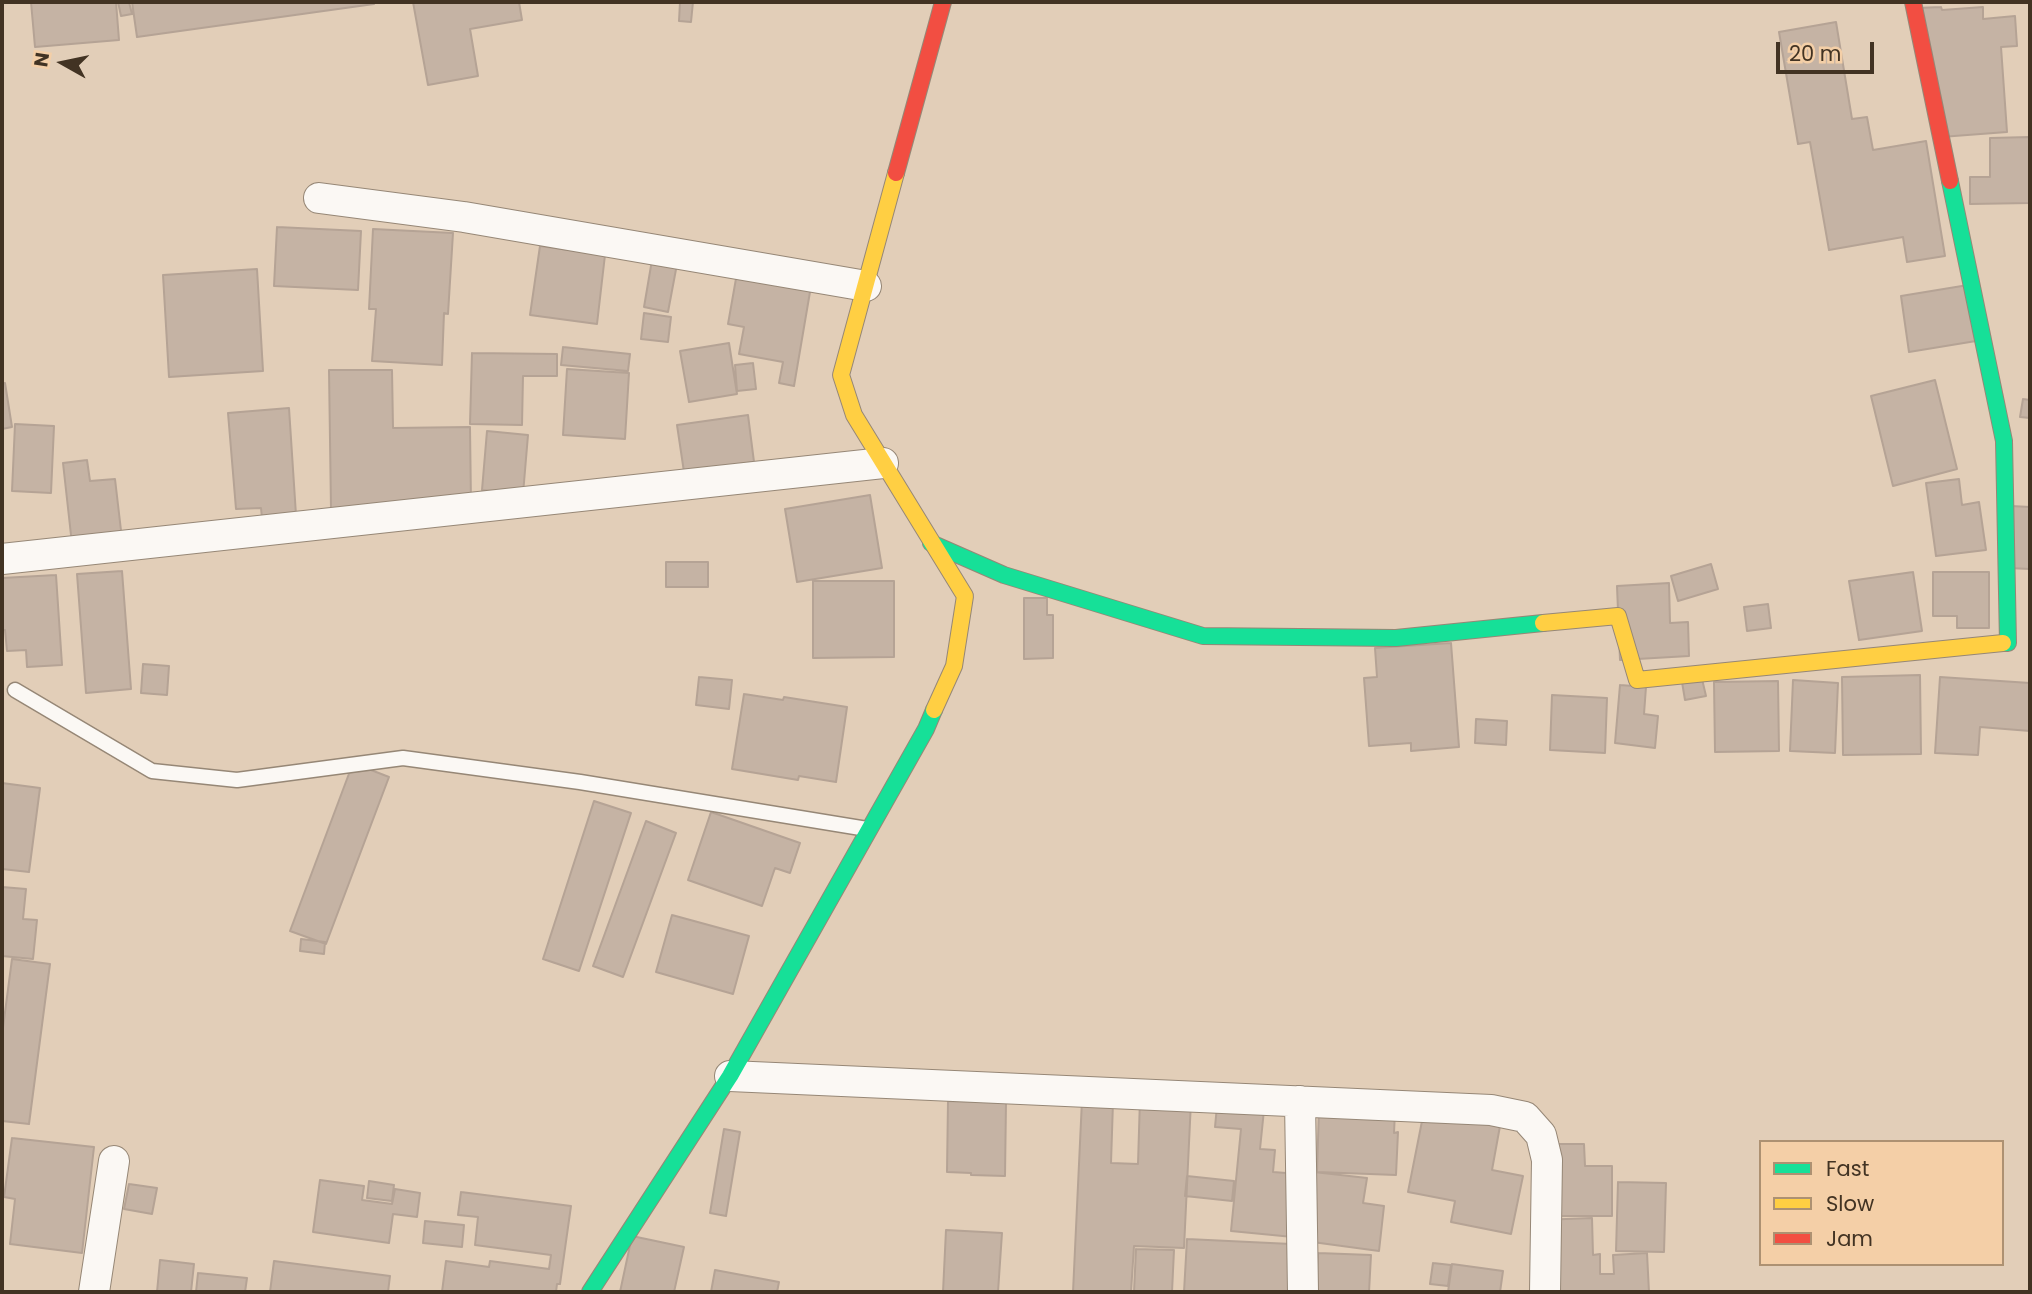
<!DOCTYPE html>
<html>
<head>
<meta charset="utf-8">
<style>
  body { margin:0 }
  #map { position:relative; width:2032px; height:1294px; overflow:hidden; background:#e2ceb8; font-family:Poppins,sans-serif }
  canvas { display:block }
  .frame { position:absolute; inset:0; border:4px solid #423323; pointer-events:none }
  .legend { position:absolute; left:1759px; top:1140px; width:245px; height:126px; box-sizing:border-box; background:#f4cfa7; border:2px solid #ad9172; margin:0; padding:9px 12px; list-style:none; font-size:21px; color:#423323 }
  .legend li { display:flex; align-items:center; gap:14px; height:35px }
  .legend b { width:35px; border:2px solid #ad9172 }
  .north { position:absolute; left:28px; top:28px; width:70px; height:70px; -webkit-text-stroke:5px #f4cfa7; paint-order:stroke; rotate:279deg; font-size:19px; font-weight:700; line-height:28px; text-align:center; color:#423323 }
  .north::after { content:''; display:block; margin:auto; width:24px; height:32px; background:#423323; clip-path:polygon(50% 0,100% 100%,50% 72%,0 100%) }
  .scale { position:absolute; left:1776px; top:42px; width:98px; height:32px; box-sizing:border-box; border:4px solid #423323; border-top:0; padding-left:9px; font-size:21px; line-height:24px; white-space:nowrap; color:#423323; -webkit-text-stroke:5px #f4cfa7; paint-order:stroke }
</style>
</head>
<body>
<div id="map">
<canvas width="2032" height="1294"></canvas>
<div class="frame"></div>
<ul class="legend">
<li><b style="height:9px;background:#16e098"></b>Fast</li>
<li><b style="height:9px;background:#ffcf43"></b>Slow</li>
<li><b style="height:9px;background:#f24e42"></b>Jam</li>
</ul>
<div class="north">N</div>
<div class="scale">20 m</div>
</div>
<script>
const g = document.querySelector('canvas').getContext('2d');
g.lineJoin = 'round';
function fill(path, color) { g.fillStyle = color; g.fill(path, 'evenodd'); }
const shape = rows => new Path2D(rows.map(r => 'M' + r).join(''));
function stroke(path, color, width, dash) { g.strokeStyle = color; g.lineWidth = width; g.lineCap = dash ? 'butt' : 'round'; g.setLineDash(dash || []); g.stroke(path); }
const building = shape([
  [31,2,116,2,119,40,35,47,31,2],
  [118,2,129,2,132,14,121,16,118,2],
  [132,2,374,2,374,4,137,37,132,2],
  [413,2,519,2,522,20,470,29,478,76,428,85,413,2],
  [680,2,693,2,691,22,679,21,680,2],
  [1941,7,1942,10,1983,7,1983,19,2015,16,2017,46,2001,47,2007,132,1941,137,1917,8,1941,7],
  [1836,22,1852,119,1867,117,1873,150,1926,141,1945,256,1907,262,1903,237,1829,250,1810,142,1798,144,1779,32,1836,22],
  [2030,137,2030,203,1970,204,1970,177,1990,177,1990,138,2030,137],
  [277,227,361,231,358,290,274,286,277,227],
  [373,229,453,233,448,314,444,313,442,365,372,361,376,309,369,309,373,229],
  [540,246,605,255,597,324,530,315,540,246],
  [652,260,677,264,668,312,644,307,652,260],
  [257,269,263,371,169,377,163,275,257,269],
  [737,273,811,286,794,386,779,383,783,362,739,354,744,327,728,324,737,273],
  [1968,285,1976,341,1909,352,1901,296,1968,285],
  [644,313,671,317,668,342,641,339,644,313],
  [729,343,737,394,689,402,680,351,729,343],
  [563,347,630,354,628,371,561,365,563,347],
  [472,353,557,354,557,376,523,376,522,425,470,424,472,353],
  [753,363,756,389,737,391,735,365,753,363],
  [567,369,629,373,625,439,563,435,567,369],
  [329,370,392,370,393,428,470,427,471,504,331,509,329,370],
  [1935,380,1957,469,1893,486,1871,396,1935,380],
  [5,383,12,427,2,429,2,384,5,383],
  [2023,399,2030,400,2030,418,2020,417,2023,399],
  [289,408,296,515,262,518,261,508,236,509,228,413,289,408],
  [748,415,754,462,684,472,677,425,748,415],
  [15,424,54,426,51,493,12,491,15,424],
  [487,431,528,435,523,494,482,490,487,431],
  [87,460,90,481,115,479,122,539,72,544,63,463,87,460],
  [1959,479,1962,505,1979,502,1986,550,1936,556,1926,483,1959,479],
  [870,495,882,568,797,582,785,509,870,495],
  [2011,506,2030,507,2030,569,2008,568,2011,506],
  [666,562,708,562,708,587,666,587,666,562],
  [1711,564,1718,589,1678,601,1671,576,1711,564],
  [122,571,131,689,86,693,77,574,122,571],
  [1913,572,1922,631,1859,640,1849,581,1913,572],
  [1933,572,1989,572,1989,628,1957,628,1957,616,1933,616,1933,572],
  [56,575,62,665,27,667,26,650,7,651,5,630,2,630,2,578,56,575],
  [813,581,894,581,894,657,813,658,813,581],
  [1669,583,1670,623,1688,622,1689,656,1620,660,1617,586,1669,583],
  [1024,598,1047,598,1047,615,1053,615,1053,658,1024,659,1024,598],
  [1768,604,1771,628,1747,631,1744,607,1768,604],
  [1451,643,1459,747,1411,751,1411,743,1369,746,1364,678,1377,677,1375,648,1451,643],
  [143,664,169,666,167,695,141,693,143,664],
  [1920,675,1921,754,1843,755,1842,677,1920,675],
  [699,677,732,680,729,709,696,705,699,677],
  [1940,677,2030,683,2030,745,2030,731,1980,727,1978,755,1935,753,1940,677],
  [1702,679,1706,696,1685,700,1682,682,1702,679],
  [1793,680,1838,683,1835,753,1790,751,1793,680],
  [1778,681,1779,751,1715,752,1714,682,1778,681],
  [1620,685,1646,687,1644,714,1658,716,1655,748,1615,743,1620,685],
  [744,694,783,700,784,697,847,707,836,782,799,776,798,780,732,769,744,694],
  [1552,695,1607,698,1605,753,1550,750,1552,695],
  [1476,719,1507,721,1506,745,1475,743,1476,719],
  [353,763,389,777,326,944,290,931,353,763],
  [2,783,40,788,29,872,2,869,2,783],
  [594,801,631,813,579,971,543,959,594,801],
  [711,812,800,843,790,873,775,868,762,906,688,880,711,812],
  [646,821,676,833,623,977,593,966,646,821],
  [2,887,26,889,23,919,37,920,33,959,2,956,2,887],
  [672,915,749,936,733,994,656,972,672,915],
  [301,939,325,942,324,954,300,951,301,939],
  [12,959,50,964,29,1124,2,1121,2,1035,12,959],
  [1140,1098,1191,1101,1184,1248,1134,1246,1131,1292,1073,1292,1082,1100,1113,1102,1111,1163,1138,1164,1140,1098],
  [948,1101,1006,1102,1005,1176,971,1175,971,1173,947,1172,948,1101],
  [1217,1106,1264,1110,1260,1149,1275,1150,1273,1172,1299,1174,1293,1237,1231,1231,1241,1129,1215,1127,1217,1106],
  [1319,1108,1395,1111,1394,1133,1398,1132,1396,1175,1317,1172,1319,1108],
  [1424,1111,1500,1126,1492,1170,1523,1176,1511,1234,1451,1222,1455,1201,1408,1192,1424,1111],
  [724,1129,740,1132,726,1216,710,1213,724,1129],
  [12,1138,94,1147,82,1253,10,1244,15,1199,4,1197,12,1138],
  [1547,1144,1584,1144,1585,1166,1612,1166,1612,1216,1548,1216,1547,1144],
  [1314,1172,1367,1178,1363,1203,1384,1206,1379,1251,1305,1241,1314,1172],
  [1187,1176,1234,1181,1232,1201,1185,1196,1187,1176],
  [320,1180,364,1186,362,1200,392,1204,395,1189,420,1193,417,1217,393,1214,389,1243,313,1232,320,1180],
  [369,1181,394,1185,392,1201,367,1198,369,1181],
  [1618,1182,1666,1183,1664,1252,1616,1251,1618,1182],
  [129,1184,157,1188,152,1214,124,1209,129,1184],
  [461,1192,571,1206,560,1284,557,1284,556,1292,442,1292,446,1261,489,1267,490,1261,549,1269,551,1255,475,1245,478,1217,458,1215,461,1192],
  [1592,1218,1593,1255,1600,1254,1600,1274,1614,1274,1613,1255,1647,1253,1649,1292,1543,1292,1540,1220,1592,1218],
  [425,1221,464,1225,462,1247,423,1243,425,1221],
  [946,1230,1002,1233,998,1292,943,1292,946,1230],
  [632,1236,684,1247,674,1292,620,1292,632,1236],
  [1187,1239,1291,1244,1289,1292,1184,1292,1187,1239],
  [1136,1249,1174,1250,1172,1292,1134,1292,1136,1249],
  [1318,1253,1371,1255,1369,1292,1316,1292,1318,1253],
  [160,1260,194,1264,191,1292,157,1292,160,1260],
  [274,1261,390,1276,388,1292,270,1292,274,1261],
  [1433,1263,1451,1265,1448,1286,1430,1284,1433,1263],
  [1452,1264,1503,1271,1500,1292,1448,1292,1452,1264],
  [715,1270,779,1282,777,1292,711,1292,715,1270],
  [198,1273,247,1278,245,1292,196,1292,198,1273]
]);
fill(building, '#c5b3a4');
stroke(building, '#b5a395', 2);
const lane = shape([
  [15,690,152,771,237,780,403,758,580,782,867,829]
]);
const street = shape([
  [319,198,464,217,866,286],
  [2,559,883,463],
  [730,1076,1491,1110,1525,1117,1541,1135,1547,1160,1545,1292],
  [1300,1101,1303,1292],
  [94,1292,114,1161]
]);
const fast = shape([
  [1950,181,2004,441,2008,643,2003,643],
  [931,543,1004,575,1203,636,1396,638,1543,623],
  [590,1292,730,1076,926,729,934,710]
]);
const slow = shape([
  [896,173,841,375,854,415,965,596,954,666,934,710],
  [1543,623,1618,616,1637,680,2003,643]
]);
const jam = shape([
  [1913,2,1950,181],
  [896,173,943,2]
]);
stroke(lane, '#968776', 17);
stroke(street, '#968776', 32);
stroke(fast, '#968776', 18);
stroke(slow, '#968776', 18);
stroke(jam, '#968776', 18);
stroke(lane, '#fbf8f4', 14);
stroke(street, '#fbf8f4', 30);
stroke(fast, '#16e098', 16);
stroke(slow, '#ffcf43', 16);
stroke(jam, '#f24e42', 16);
</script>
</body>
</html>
